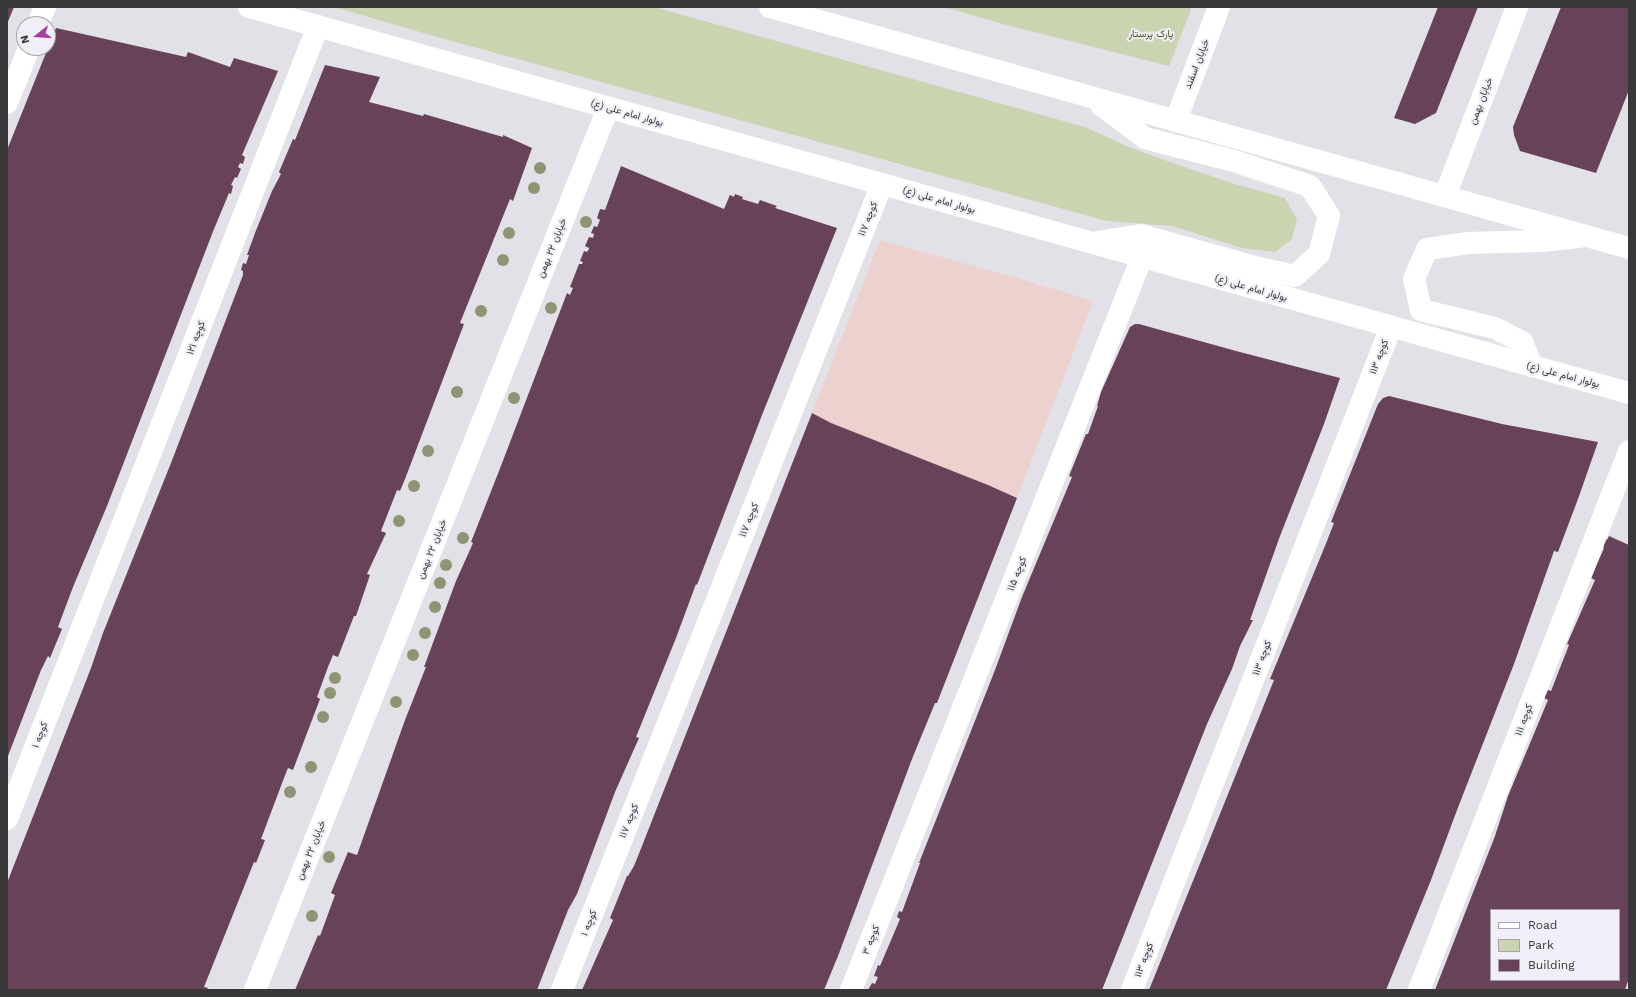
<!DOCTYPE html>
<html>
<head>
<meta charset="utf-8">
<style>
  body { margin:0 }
  #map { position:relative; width:1636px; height:997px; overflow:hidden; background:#e3e1e8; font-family:"Work Sans",sans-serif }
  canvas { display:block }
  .frame { position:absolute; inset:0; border:8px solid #38373a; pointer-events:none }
  .legend { position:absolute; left:1490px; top:909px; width:130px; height:72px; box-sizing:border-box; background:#f0eef6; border:1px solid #a6a5ab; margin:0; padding:5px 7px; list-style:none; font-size:12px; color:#38373a }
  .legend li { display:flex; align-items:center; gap:8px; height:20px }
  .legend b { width:20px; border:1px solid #a6a5ab }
  .north { position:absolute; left:16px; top:16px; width:40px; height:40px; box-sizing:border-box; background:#f0eef6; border:1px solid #a6a5ab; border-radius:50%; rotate:253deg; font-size:11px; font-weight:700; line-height:16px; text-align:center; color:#38373a }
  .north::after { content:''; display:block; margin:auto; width:14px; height:18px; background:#a73d9f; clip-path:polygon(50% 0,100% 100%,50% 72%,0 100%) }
</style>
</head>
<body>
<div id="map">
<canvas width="1636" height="997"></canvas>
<div class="frame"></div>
<ul class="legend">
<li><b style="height:5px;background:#fff"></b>Road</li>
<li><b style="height:11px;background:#cbd4b0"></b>Park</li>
<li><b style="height:11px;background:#674258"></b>Building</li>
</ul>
<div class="north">N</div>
</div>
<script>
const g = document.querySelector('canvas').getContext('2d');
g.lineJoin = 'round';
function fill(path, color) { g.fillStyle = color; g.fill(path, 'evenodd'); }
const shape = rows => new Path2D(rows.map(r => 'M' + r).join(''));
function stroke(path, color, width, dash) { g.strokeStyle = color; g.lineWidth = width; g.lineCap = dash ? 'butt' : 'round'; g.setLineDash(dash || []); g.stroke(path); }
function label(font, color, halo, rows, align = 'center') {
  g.font = font + ' "Work Sans",Vazirmatn,sans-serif'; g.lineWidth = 4; g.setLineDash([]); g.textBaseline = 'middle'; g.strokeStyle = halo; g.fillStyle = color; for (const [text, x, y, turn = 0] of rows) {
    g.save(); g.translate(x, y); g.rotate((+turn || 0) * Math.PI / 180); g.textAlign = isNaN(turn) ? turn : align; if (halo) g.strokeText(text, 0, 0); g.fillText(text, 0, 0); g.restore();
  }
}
fill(shape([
  [880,240,1017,278,1093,301,1017,498,988,485,831,423,812,413]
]), '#ecd1ce');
fill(shape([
  [334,7,654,7,1085,127,1131,148,1173,163,1235,184,1285,198,1297,220,1292,239,1275,252,1242,248,1172,226,1107,221,430,35],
  [944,7,1192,7,1169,66,1010,26]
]), '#cbd4b0');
fill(shape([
  [7,7,14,7,7,24],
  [1438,7,1478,7,1436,113,1415,124,1394,118],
  [1561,7,1629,7,1629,90,1596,173,1520,151,1514,135,1513,127],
  [56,28,186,57,188,52,230,67,234,58,278,71,242,155,245,157,243,164,240,163,238,167,241,169,237,178,235,177,231,185,233,186,231,194,229,193,214,229,107,506,73,587,58,627,62,629,50,658,48,656,41,670,8,756,7,150],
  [325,65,380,77,369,102,423,116,424,114,503,137,503,135,532,148,513,201,510,199,460,323,464,324,405,479,400,491,397,490,381,531,386,533,367,574,370,575,356,616,354,616,338,657,333,655,328,667,317,697,320,699,293,770,288,768,284,778,261,839,265,840,256,863,254,862,204,987,208,988,207,990,7,990,7,883,91,668,103,633,171,463,243,275,243,271,241,270,243,263,246,264,249,255,247,255,255,233,272,191,281,174,279,172,293,139,295,140],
  [621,166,724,209,730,195,734,197,735,194,743,197,742,199,758,204,760,200,777,206,775,208,837,228,762,415,697,585,696,584,676,638,636,737,639,738,615,792,577,894,568,910,537,990,295,990,318,935,320,936,335,895,331,893,348,852,357,855,405,720,426,667,424,667,456,581,473,543,471,542,499,471,567,293,570,295,573,288,570,287,579,264,582,264,583,262,580,261,584,251,587,252,589,249,589,248,585,246,589,237,593,238,594,234,591,233,594,226,597,227,600,220,597,218,600,209,605,210],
  [1135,324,1139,324,1236,351,1340,378,1324,424,1280,536,1250,620,1253,620,1240,646,1232,669,1207,724,1102,990,868,990,872,983,875,984,878,977,874,976,878,965,880,966,900,919,897,917,899,911,902,912,920,863,919,863,995,670,1022,597,1072,477,1069,476,1086,434,1088,434,1098,406,1097,406,1101,392,1130,327],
  [1389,396,1502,424,1598,442,1578,499,1558,552,1554,551,1514,664,1457,810,1431,880,1386,990,1149,990,1274,680,1270,679,1325,546,1334,523,1331,522,1378,404,1383,398],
  [812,413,831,423,988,485,1017,498,937,703,935,703,912,759,838,956,824,990,582,990,613,920,610,918,627,876,628,876,634,866,642,846],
  [1609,536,1629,545,1629,978,1625,990,1435,990,1495,836,1508,796,1548,700,1544,698,1548,690,1551,691,1569,645,1567,644,1595,580,1591,578,1604,548,1602,546,1605,539,1607,540],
  [1491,910,1619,910,1619,980,1491,980]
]), '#674258');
stroke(shape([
  [38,24,45,7],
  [7,103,29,48],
  [1176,120,1219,7],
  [1445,196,1517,7],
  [7,819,318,26],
  [562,990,882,184],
  [851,990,1142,257],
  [1132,990,1391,327],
  [1419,990,1629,451]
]), '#fff', 22);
stroke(shape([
  [255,990,608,108]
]), '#fff', 22);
stroke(shape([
  [249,7,1629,393],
  [770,7,1629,248],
  [1097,242,1141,235,1255,267,1295,276,1319,254,1329,216,1310,186,1234,161,1145,138,1101,105],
  [1532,366,1522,342,1495,328,1421,310,1414,279,1427,249,1468,243,1542,241,1579,237]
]), '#fff', 22);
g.fillStyle = '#8f9573';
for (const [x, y] of [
  [540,168],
  [534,188],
  [586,222],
  [509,233],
  [503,260],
  [551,308],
  [481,311],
  [457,392],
  [514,398],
  [428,451],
  [414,486],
  [399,521],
  [463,538],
  [446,565],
  [440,583],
  [435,607],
  [425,633],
  [413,655],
  [335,678],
  [330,693],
  [396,702],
  [323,717],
  [311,767],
  [290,792],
  [329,857],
  [312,916]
]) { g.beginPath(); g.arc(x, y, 6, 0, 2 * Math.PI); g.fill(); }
label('10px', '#4a5713', '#f0eef6', [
  ["پارک پرستار",1151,34]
]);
label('10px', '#38373a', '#f0eef6', [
  ["خیابان اسفند",1197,64,-69],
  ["خیابان بهمن",1481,101,-69],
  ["بولوار امام علی (ع)",627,113,16],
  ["بولوار امام علی (ع)",939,200,16],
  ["کوچه ۱۱۷",868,219,-68],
  ["خیابان ۲۲ بهمن",552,248,-68],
  ["بولوار امام علی (ع)",1251,288,16],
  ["کوچه ۱۲۱",196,338,-69],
  ["کوچه ۱۱۳",1379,357,-69],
  ["بولوار امام علی (ع)",1563,375,15],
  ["کوچه ۱۱۷",749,520,-68],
  ["خیابان ۲۲ بهمن",432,549,-68],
  ["کوچه ۱۱۵",1017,574,-68],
  ["کوچه ۱۱۳",1262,658,-69],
  ["کوچه ۱۱۱",1524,720,-69],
  ["کوچه ۱",40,735,-69],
  ["کوچه ۱۱۷",629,821,-68],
  ["خیابان ۲۲ بهمن",311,850,-68],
  ["کوچه ۱",589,923,-68],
  ["کوچه ۳",871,940,-68],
  ["کوچه ۱۱۳",1144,960,-69]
]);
</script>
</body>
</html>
